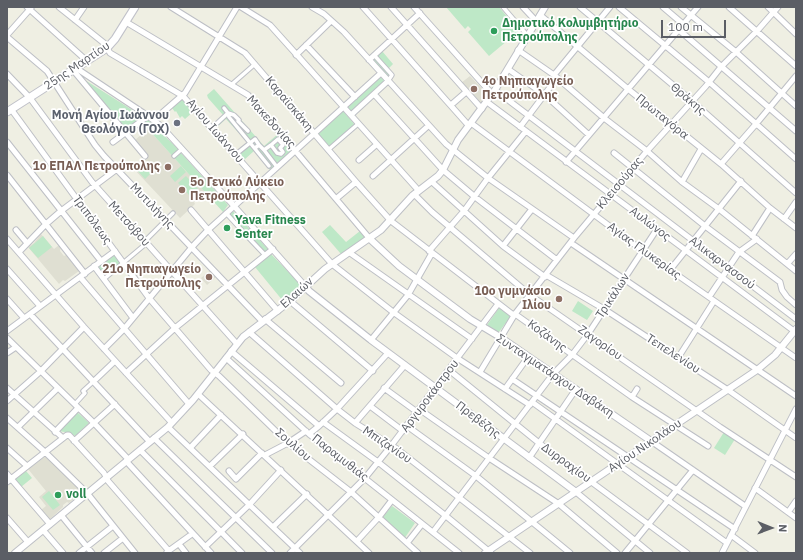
<!DOCTYPE html>
<html>
<head>
<meta charset="utf-8">
<style>
  body { margin:0 }
  #map { position:relative; width:803px; height:560px; overflow:hidden; background:#efefe3; font-family:"IBM Plex Sans",sans-serif }
  canvas { display:block }
  .frame { position:absolute; inset:0; border:8px solid #5b5e65; pointer-events:none }
  .north { position:absolute; left:751px; top:508px; width:40px; height:40px; -webkit-text-stroke:3px #fff; paint-order:stroke; rotate:91deg; font-size:11px; font-weight:700; line-height:16px; text-align:center; color:#5b5e65 }
  .north::after { content:''; display:block; margin:auto; width:14px; height:18px; background:#5b5e65; clip-path:polygon(50% 0,100% 100%,50% 72%,0 100%) }
  .scale { position:absolute; left:661px; top:20px; width:65px; height:18px; box-sizing:border-box; border:2px solid #5b5e65; border-top:0; padding-left:5px; font-size:12px; line-height:14px; white-space:nowrap; color:#5b5e65; -webkit-text-stroke:3px #fff; paint-order:stroke }
</style>
</head>
<body>
<div id="map">
<canvas width="803" height="560"></canvas>
<div class="frame"></div>
<div class="north">N</div>
<div class="scale">100 m</div>
</div>
<script>
const g = document.querySelector('canvas').getContext('2d');
g.lineJoin = 'round';
function fill(path, color) { g.fillStyle = color; g.fill(path, 'evenodd'); }
const shape = rows => new Path2D(rows.map(r => 'M' + r).join(''));
function stroke(path, color, width, dash) { g.strokeStyle = color; g.lineWidth = width; g.lineCap = dash ? 'butt' : 'round'; g.setLineDash(dash || []); g.stroke(path); }
function label(font, color, halo, rows, align = 'center') {
  g.font = font + ' "IBM Plex Sans",sans-serif'; g.lineWidth = 3.5; g.setLineDash([]); g.textBaseline = 'middle'; g.strokeStyle = halo; g.fillStyle = color; for (const [text, x, y, turn = 0] of rows) {
    g.save(); g.translate(x, y); g.rotate((+turn || 0) * Math.PI / 180); g.textAlign = isNaN(turn) ? turn : align; if (halo) g.strokeText(text, 0, 0); g.fillText(text, 0, 0); g.restore();
  }
}
fill(shape([
  [470,76,487,94,480,105,461,83],
  [148,129,205,192,194,202,195,204,180,218,132,167,148,155,135,140],
  [41,234,54,249,59,245,61,247,60,251,64,256,66,255,79,271,65,281,63,280,59,284,28,247,34,243],
  [211,270,217,276,207,285,201,278],
  [46,456,82,492,69,503,67,502,63,505,63,507,49,520,41,510,46,506,39,497,46,491,28,469]
]), '#dfdfd2');
fill(shape([
  [446,7,499,7,519,31,489,56,468,32,471,29,468,26,465,29],
  [382,51,393,64,387,70,391,75,388,78,372,60],
  [380,76,385,82,352,112,347,107],
  [85,80,126,106,143,117,125,130],
  [214,89,264,146,278,134,292,150,270,170,254,151,244,160,237,151,247,142,226,119,216,128,213,124,223,115,208,98,207,95],
  [182,99,193,112,185,119,182,116,180,118,176,111,175,112,172,108],
  [343,111,355,125,330,147,318,134],
  [146,120,148,120,173,144,228,205,223,212,148,129,142,122],
  [141,161,151,173,145,179,134,167],
  [181,166,186,172,175,182,170,176],
  [186,176,198,189,190,196,178,183],
  [233,211,268,249,263,254,226,216],
  [330,225,346,242,360,231,365,237,341,254,322,232],
  [43,236,52,247,38,258,29,248],
  [271,254,301,285,301,287,283,301,255,267],
  [114,255,120,263,104,275,98,267],
  [578,301,593,311,587,320,572,311],
  [499,308,511,316,499,332,497,332,487,327,487,325],
  [77,412,89,423,75,436,70,433,59,431],
  [724,432,735,439,725,455,714,448],
  [26,471,32,478,21,487,15,479],
  [49,491,60,505,53,510,42,497],
  [392,506,415,523,404,539,383,517]
]), '#bee8c7');
const pedestrian = shape([
  [503,7,527,35],
  [374,55,392,75,388,81],
  [231,85,255,64],
  [224,108,228,113,234,115,239,120],
  [238,121,248,131],
  [212,128,228,113,229,117,269,166],
  [255,148,259,145,264,150,271,145,277,153,281,154,283,152,280,148,283,145,278,139,271,145],
  [264,150,277,167],
  [328,150,358,124],
  [235,155,255,139,259,145],
  [174,156,182,149],
  [226,213,246,235],
  [254,228,246,235,265,255],
  [104,279,142,247,146,243,148,238,173,213],
  [75,404,85,393,83,391,94,381]
]);
const minor = shape([
  [27,7,87,61],
  [59,7,104,43,110,53,183,96,332,264,393,312,457,358,530,405],
  [171,7,245,53,356,182,391,221,512,314,515,314,632,397,708,446],
  [241,7,270,25,419,191],
  [312,7,324,14,344,32,446,144,488,178,574,238],
  [363,7,469,126],
  [391,7,482,109],
  [414,7,492,94],
  [523,7,536,21],
  [580,7,692,101,796,193],
  [619,7,709,82,796,159],
  [663,7,683,24],
  [681,7,736,52,796,106],
  [729,7,796,66],
  [768,7,796,34],
  [540,15,628,89,721,164,770,208,796,228],
  [75,20,84,7],
  [126,22,248,95,370,239],
  [679,30,796,131],
  [7,35,31,8],
  [7,37,47,71,95,145,104,156,262,321],
  [306,45,355,97],
  [518,50,554,75,604,118,647,151,682,182,719,209,796,271],
  [296,55,331,21],
  [369,60,420,13],
  [76,68,148,116,161,126,234,206,306,287],
  [508,69,545,95,589,135],
  [73,70,145,156],
  [7,74,30,98,92,182,237,344],
  [554,75,610,7],
  [495,90,796,319],
  [374,94,443,170,475,197,557,260],
  [487,102,794,331],
  [451,105,466,92],
  [11,109,149,298,211,370,219,376,288,443,351,492,418,553],
  [351,115,388,81],
  [154,120,185,93,237,7],
  [471,123,643,251,796,358],
  [520,127,557,78],
  [7,142,101,261],
  [113,142,148,116],
  [614,153,705,226,780,282,782,290,787,297,796,305],
  [359,160,376,145],
  [566,162,698,7],
  [721,164,756,124,796,76],
  [7,175,85,274],
  [373,176,428,126],
  [432,182,503,246,545,277],
  [682,182,701,149],
  [414,194,432,212,530,295,720,427,796,477],
  [337,198,356,182],
  [191,210,278,311],
  [784,219,796,202],
  [16,230,27,243],
  [752,236,770,208],
  [7,239,84,327,172,423],
  [571,243,796,396],
  [503,246,532,209],
  [429,251,464,211,488,178,526,131],
  [19,252,46,224,61,211,117,169],
  [350,253,472,339],
  [788,263,796,254],
  [94,266,133,318],
  [7,269,40,306],
  [670,270,741,181],
  [546,275,604,309,728,390,796,438],
  [80,277,189,404],
  [709,297,739,252,757,239],
  [7,299,24,318],
  [290,301,373,371],
  [30,314,150,442],
  [265,319,341,383],
  [7,331,115,251],
  [249,332,337,409,355,423,397,449,530,553],
  [7,338,94,423,128,459],
  [371,340,408,295,432,253],
  [104,349,124,329,192,247,208,230,381,73],
  [231,351,319,426],
  [7,353,16,347],
  [226,358,309,434,459,553],
  [678,358,714,301],
  [449,370,539,443,687,553],
  [480,372,515,314,574,238,647,151,706,86,721,67,757,31,778,7],
  [126,373,175,328,273,249],
  [512,379,735,529],
  [94,381,115,361],
  [7,388,63,438],
  [384,388,417,412],
  [505,389,528,357],
  [198,394,369,553],
  [632,397,637,389],
  [7,401,41,371,84,327],
  [532,402,727,543],
  [370,406,403,431],
  [419,409,489,458,559,504,617,553],
  [7,418,45,452,87,493,135,553],
  [323,422,378,462,446,516,491,553],
  [355,423,405,365],
  [407,426,476,476,570,553],
  [18,427,58,388],
  [168,427,300,553],
  [55,432,78,408],
  [309,434,319,426,337,409,388,353],
  [154,438,272,553],
  [74,441,115,404],
  [651,441,745,506],
  [191,447,221,415],
  [7,448,27,466],
  [140,450,242,553],
  [265,455,288,443,306,431],
  [529,458,576,389],
  [126,461,211,553],
  [210,466,243,434],
  [229,471,236,479,262,453],
  [7,474,50,524],
  [7,482,67,435,69,435,104,473,108,481,169,551],
  [755,488,796,518],
  [576,492,650,553],
  [789,511,796,501],
  [61,515,92,553],
  [7,518,28,542],
  [273,527,307,494],
  [43,530,63,553],
  [433,532,553,374,572,355,588,334,657,229],
  [731,535,755,553],
  [357,541,379,517,392,500],
  [407,543,422,524],
  [179,544,186,553],
  [205,547,249,505,281,470],
  [167,552,192,534],
  [79,553,113,526],
  [104,553,123,538],
  [290,553,365,478,391,446,498,304],
  [625,553,693,470],
  [722,553,796,409]
]);
const tertiary = shape([
  [370,239,399,266,470,319,500,337,651,441],
  [306,287,309,291,371,340,576,492],
  [15,553,168,427,193,400,243,337,290,301,325,269,381,230,412,196,438,176,443,170,458,140,495,90,545,7],
  [485,553,757,370,775,355,796,329]
]);
const secondary = shape([
  [7,112,107,48,115,39,135,7]
]);
stroke(pedestrian, '#bdbfc5', 5.5);
stroke(minor, '#bdbfc5', 7);
stroke(tertiary, '#bdbfc5', 8);
stroke(secondary, '#c0c1c9', 9);
stroke(pedestrian, '#fff', 3.5);
stroke(minor, '#fff', 5);
stroke(tertiary, '#fff', 6);
stroke(secondary, '#fff', 7);
for (const [x, y, r, color] of [
  [494,31,4,"#2e9e5b"],
  [474,89,4,"#8d6e63"],
  [177,123,4,"#6b7280"],
  [168,167,4,"#8d6e63"],
  [182,190,4,"#8d6e63"],
  [227,228,4,"#2e9e5b"],
  [209,277,4,"#8d6e63"],
  [559,299,4,"#8d6e63"],
  [58,495,4,"#2e9e5b"]
]) { const dot = new Path2D(); dot.arc(x, y, r, 0, 2 * Math.PI); g.fillStyle = color; g.fill(dot); stroke(dot, '#fff', 1.5); }
label('bold 12px', '#27864d', '#fff', [
  ["Δημοτικό Κολυμβητήριο",502,24],
  ["Πετρούπολης",502,38],
  ["Yava Fitness",235,221],
  ["Senter",235,235],
  ["voll",66,495]
], 'left');
label('12px', '#5b5e65', '#fff', [
  ["25ης Μαρτίου",77,66,-34],
  ["Θράκης",688,99,40],
  ["Καραϊσκάκη",289,104,50],
  ["Πρωταγόρα",662,117,39],
  ["Μακεδονίας",271,122,48],
  ["Αγίου Ιωάννου",215,131,49],
  ["Κλεισούρας",620,183,-50],
  ["Μυτιλήνης",152,206,46],
  ["Τριπόλεως",92,220,54],
  ["Μετσόβου",129,224,48],
  ["Αυλώνος",650,224,37],
  ["Αγίας Γλυκερίας",644,251,36],
  ["Αλικαρνασσού",722,263,37],
  ["Ελαιών",297,293,-42],
  ["Τρικάλων",613,296,-57],
  ["Κοζάνης",547,336,36],
  ["Ζαγορίου",600,343,35],
  ["Τεπελενίου",673,354,33],
  ["Συνταγματάρχου Δαβάκη",555,376,34],
  ["Αργυροκάστρου",430,396,-53],
  ["Πρεβέζης",478,420,37],
  ["Σουλίου",293,445,41],
  ["Μπιζανίου",387,445,34],
  ["Αγίου Νικολάου",645,446,-34],
  ["Παραμυθιάς",340,458,38],
  ["Δυρραχίου",566,463,36]
]);
label('bold 12px', '#785e54', '#fff', [
  ["4ο Νηπιαγωγείο",482,82,"left"],
  ["Πετρούπολης",482,96,"left"],
  ["1ο ΕΠΑΛ Πετρούπολης",160,167],
  ["5ο Γενικό Λύκειο",190,183,"left"],
  ["Πετρούπολης",190,197,"left"],
  ["21ο Νηπιαγωγείο",201,270],
  ["Πετρούπολης",201,284],
  ["10ο γυμνάσιο",551,292],
  ["Ιλίου",551,306]
], 'right');
label('bold 12px', '#5b616d', '#fff', [
  ["Μονή Αγίου Ιωάννου",169,116],
  ["Θεολόγου (ΓΟΧ)",169,130]
], 'right');
</script>
</body>
</html>
